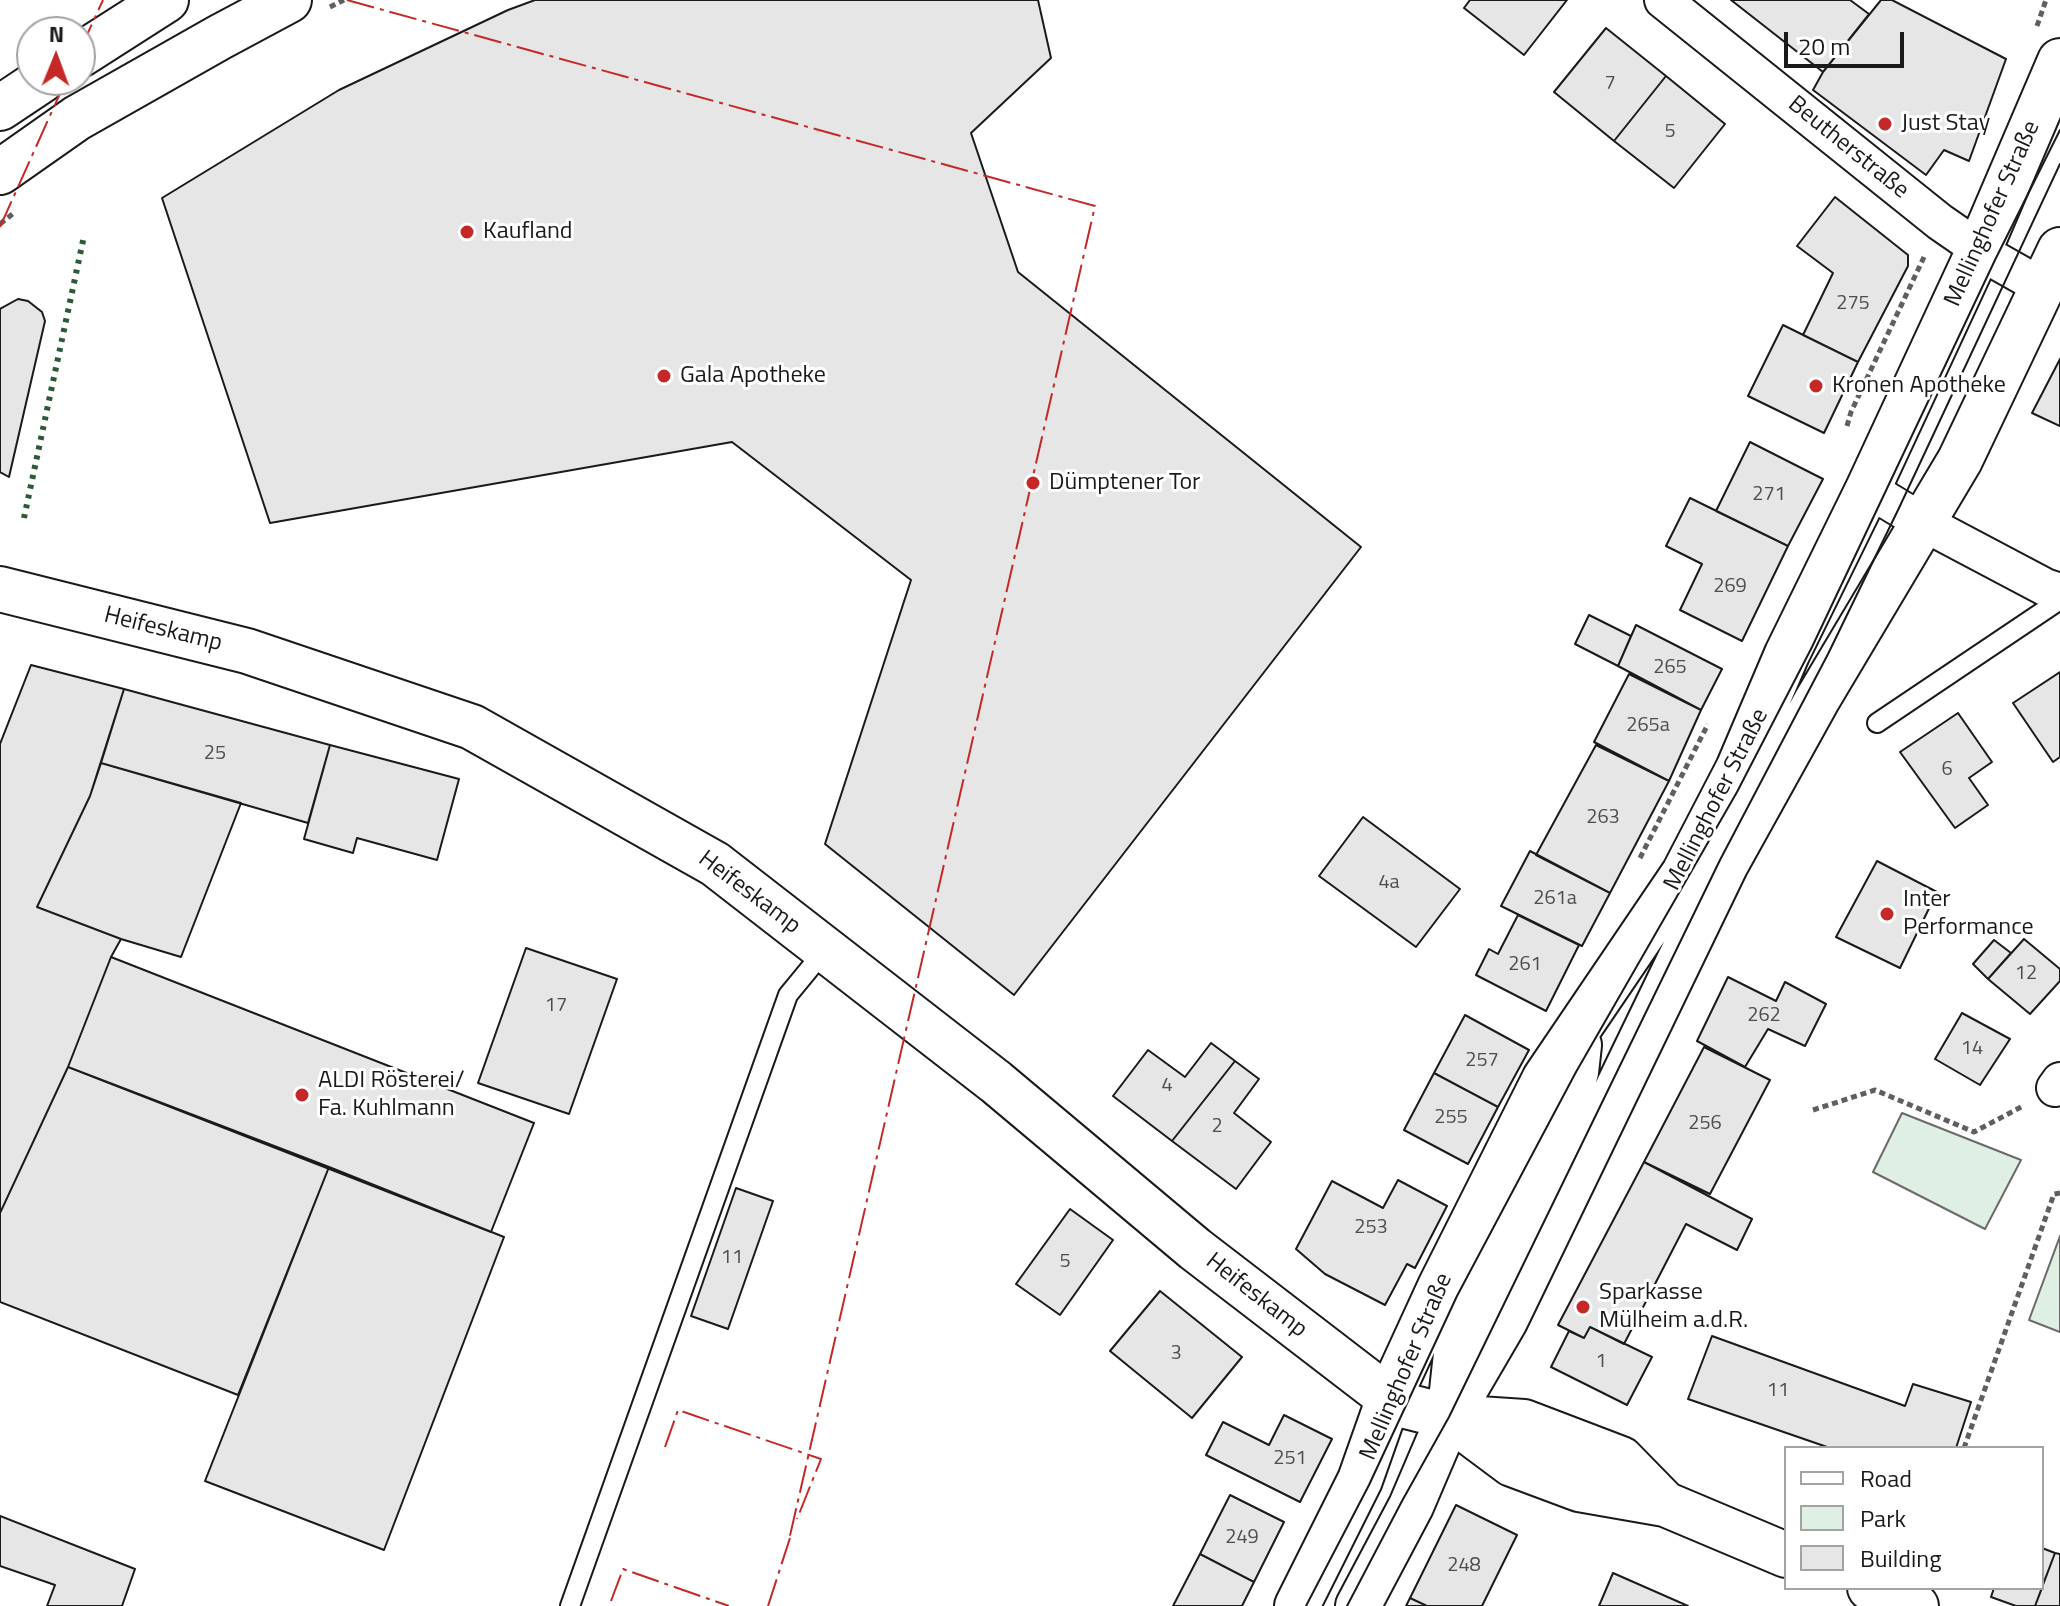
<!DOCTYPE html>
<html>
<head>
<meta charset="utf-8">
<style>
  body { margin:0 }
  #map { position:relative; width:2060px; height:1606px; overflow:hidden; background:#fff; font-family:"Titillium Web",sans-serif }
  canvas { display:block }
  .legend { position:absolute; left:1784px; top:1446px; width:260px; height:144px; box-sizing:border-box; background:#fff; border:2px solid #a3a3a3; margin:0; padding:10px 14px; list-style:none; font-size:24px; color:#1a1a1a }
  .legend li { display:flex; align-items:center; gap:16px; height:40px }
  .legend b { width:40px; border:2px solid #a3a3a3 }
  .north { position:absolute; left:16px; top:16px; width:80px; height:80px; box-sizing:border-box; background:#fff; border:2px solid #a3a3a3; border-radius:50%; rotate:1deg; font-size:22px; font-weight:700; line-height:32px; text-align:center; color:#1a1a1a }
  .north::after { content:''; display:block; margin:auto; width:28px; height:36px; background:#c62828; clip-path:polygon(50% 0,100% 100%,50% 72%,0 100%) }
  .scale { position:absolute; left:1784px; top:32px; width:120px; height:36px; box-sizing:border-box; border:4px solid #1a1a1a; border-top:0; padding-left:10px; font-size:24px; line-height:28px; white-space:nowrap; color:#1a1a1a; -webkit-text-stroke:6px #fff; paint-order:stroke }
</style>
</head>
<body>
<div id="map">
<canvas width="2060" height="1606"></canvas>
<ul class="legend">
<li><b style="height:10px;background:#fff"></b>Road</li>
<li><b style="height:22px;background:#e0efe3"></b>Park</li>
<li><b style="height:22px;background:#e6e6e6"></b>Building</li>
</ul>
<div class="north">N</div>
<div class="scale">20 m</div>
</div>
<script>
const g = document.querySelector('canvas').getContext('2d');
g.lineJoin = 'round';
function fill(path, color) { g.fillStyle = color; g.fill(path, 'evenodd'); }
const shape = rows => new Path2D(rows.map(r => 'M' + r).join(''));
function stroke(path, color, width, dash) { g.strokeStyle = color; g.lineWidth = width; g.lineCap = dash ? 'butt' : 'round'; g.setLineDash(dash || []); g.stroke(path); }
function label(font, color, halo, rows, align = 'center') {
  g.font = font + ' "Titillium Web",sans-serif'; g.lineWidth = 6; g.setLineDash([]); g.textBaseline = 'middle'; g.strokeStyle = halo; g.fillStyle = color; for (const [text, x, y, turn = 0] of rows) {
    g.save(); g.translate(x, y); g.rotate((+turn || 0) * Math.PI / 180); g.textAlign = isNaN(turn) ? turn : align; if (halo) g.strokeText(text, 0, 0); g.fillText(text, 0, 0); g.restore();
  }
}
const green = shape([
  [1902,1113,2021,1160,1985,1229,1873,1172,1902,1113],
  [2060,1236,2060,1332,2029,1320,2060,1236]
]);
fill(green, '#e0efe3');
stroke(green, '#6a6a6a', 2);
const building = shape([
  [535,0,1038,0,1051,58,971,133,1018,272,1361,547,1014,995,825,844,911,580,732,442,270,523,162,198,339,90,508,10,535,0],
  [1470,0,1567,0,1524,55,1464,8,1470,0],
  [1731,0,1850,0,1869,14,1823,72,1731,0],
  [1881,0,1892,0,2006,59,1969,161,1944,150,1926,175,1813,90,1823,72,1881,0],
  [1606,28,1666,76,1614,141,1554,92,1606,28],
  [1666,76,1725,124,1674,188,1614,141,1666,76],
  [1835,197,1908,255,1908,266,1858,362,1803,335,1833,273,1797,246,1835,197],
  [18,299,28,301,42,312,45,321,9,477,0,472,0,309,18,299],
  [1783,325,1858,362,1824,433,1748,396,1783,325],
  [2060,359,2060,426,2032,413,2060,359],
  [1750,442,1823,479,1788,546,1716,511,1750,442],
  [1690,498,1788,546,1742,641,1680,610,1702,564,1666,546,1690,498],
  [1589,615,1631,636,1618,666,1575,644,1589,615],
  [1636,625,1722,669,1701,710,1618,666,1636,625],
  [31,665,124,689,90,796,37,907,121,939,111,957,68,1067,0,1213,0,744,31,665],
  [2060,672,2060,757,2053,762,2013,703,2060,672],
  [1629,674,1701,710,1669,781,1594,742,1629,674],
  [124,689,330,745,308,823,101,763,124,689],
  [1958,713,1992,762,1969,778,1988,805,1955,828,1900,752,1958,713],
  [330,745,459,779,437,860,357,838,353,853,304,839,330,745],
  [1596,745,1669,781,1610,893,1536,855,1596,745],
  [101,763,241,803,181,957,121,939,37,907,90,796,101,763],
  [1363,817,1460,889,1416,947,1319,876,1363,817],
  [1530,851,1610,893,1582,946,1501,906,1530,851],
  [1877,861,1937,892,1900,968,1836,937,1877,861],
  [1518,915,1579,945,1546,1011,1476,975,1489,949,1498,954,1518,915],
  [2024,939,2060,969,2060,981,2030,1014,1988,979,2024,939],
  [1994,940,2011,953,1988,979,1973,964,1994,940],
  [526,948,617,979,569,1114,478,1083,526,948],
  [111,957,534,1123,491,1232,68,1067,111,957],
  [1728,977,1776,1001,1785,982,1826,1004,1805,1046,1768,1029,1745,1067,1697,1041,1728,977],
  [1962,1013,2010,1039,1980,1085,1935,1059,1962,1013],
  [1465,1015,1529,1050,1498,1107,1434,1073,1465,1015],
  [1211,1043,1235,1061,1172,1141,1113,1096,1148,1050,1185,1077,1211,1043],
  [1704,1047,1770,1080,1710,1194,1644,1162,1704,1047],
  [1235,1061,1259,1079,1234,1113,1271,1142,1236,1189,1172,1141,1235,1061],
  [68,1067,329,1167,238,1395,0,1302,0,1213,68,1067],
  [1434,1073,1498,1107,1468,1164,1404,1130,1434,1073],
  [1644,1162,1752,1219,1737,1250,1686,1224,1624,1344,1590,1327,1584,1338,1558,1325,1644,1162],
  [329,1167,504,1237,384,1550,205,1481,329,1167],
  [1398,1180,1447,1206,1415,1268,1407,1264,1385,1305,1325,1274,1296,1249,1332,1181,1383,1208,1398,1180],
  [736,1188,773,1201,728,1329,691,1316,736,1188],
  [1070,1209,1113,1240,1060,1315,1016,1284,1070,1209],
  [1160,1291,1242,1357,1192,1418,1110,1351,1160,1291],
  [1590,1327,1652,1357,1627,1405,1551,1367,1569,1331,1584,1338,1590,1327],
  [1712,1336,1905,1406,1913,1384,1971,1402,1956,1448,1830,1448,1688,1399,1712,1336],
  [1284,1415,1332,1439,1300,1502,1206,1455,1223,1422,1269,1445,1284,1415],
  [1230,1495,1284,1522,1254,1582,1200,1554,1230,1495],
  [1456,1505,1517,1535,1482,1606,1427,1606,1410,1598,1456,1505],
  [0,1516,135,1569,122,1606,47,1606,55,1585,0,1566,0,1516],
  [2042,1548,2055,1553,2042,1587,2042,1548],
  [2055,1553,2060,1554,2060,1606,2035,1606,2055,1553],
  [1200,1554,1254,1582,1242,1606,1173,1606,1200,1554],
  [1613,1573,1688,1606,1599,1606,1613,1573],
  [1994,1588,2042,1588,2035,1606,2016,1606,1991,1597,1994,1588],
  [1410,1598,1427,1606,1406,1606,1410,1598]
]);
fill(building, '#e6e6e6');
stroke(building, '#1a1a1a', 2);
const service = shape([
  [1877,723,2060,600],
  [570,1606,788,995,825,950]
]);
const minor = shape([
  [1663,0,1940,222,1995,260,2041,286],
  [1868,489,1924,523,2045,587,2060,592],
  [2055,1088,2060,1081]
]);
const tertiary = shape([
  [0,589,247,651,472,727,715,864,996,1082,1195,1249,1389,1398,1406,1406,1449,1417,1524,1422,1621,1459,1665,1504],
  [1451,1400,1459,1326,1556,1145,1576,1072,1579,1045],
  [1449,1417,1512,1464,1579,1489,1665,1504,1786,1555],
  [1870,1588,1916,1606],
  [1297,1606,1360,1480,1389,1398,1440,1287,1545,1078,1684,873,1738,769,1787,654,1868,489,1979,250,2060,61],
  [1358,1606,1411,1506,1449,1417,1505,1321,1726,864,1817,700,1960,460,2060,250]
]);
const secondary = shape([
  [80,55,166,0],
  [0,108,42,80],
  [0,172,77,118,220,37,289,0]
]);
stroke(service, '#1a1a1a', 22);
stroke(minor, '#1a1a1a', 40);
stroke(tertiary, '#1a1a1a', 48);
stroke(secondary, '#1a1a1a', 48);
stroke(shape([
  [330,7,344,0],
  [2037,26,2046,0],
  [0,224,15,212],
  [1847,426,1851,412,1924,257],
  [1640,858,1708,724],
  [1813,1110,1875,1090,1974,1132,2023,1106],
  [1964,1448,2054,1194,2060,1193]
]), '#5f5f5f', 5, [6, 4]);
stroke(service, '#fff', 18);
stroke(minor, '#fff', 36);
stroke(tertiary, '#fff', 44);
stroke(secondary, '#fff', 44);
stroke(shape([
  [1306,1606,1369,1485,1457,1296,1576,1072,1737,792,1812,647,1995,260,2060,130],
  [1347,1606,1402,1501,1449,1417,1720,860,1828,654,1899,508,2060,164]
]), '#1a1a1a', 2);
stroke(shape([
  [24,518,84,236]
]), '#2b5a34', 6, [4, 6]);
stroke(shape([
  [347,0,1095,206,789,1540],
  [80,50,103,0],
  [0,227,66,80],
  [665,1447,678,1410,821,1459,797,1519],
  [611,1601,623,1569,729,1606],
  [768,1606,790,1538]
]), '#c62828', 2, [28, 6, 4, 6]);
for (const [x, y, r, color] of [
  [1885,124,8,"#c62828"],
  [467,232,8,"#c62828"],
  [664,376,8,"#c62828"],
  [1816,386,8,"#c62828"],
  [1033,483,8,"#c62828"],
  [1887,914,8,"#c62828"],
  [302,1095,8,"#c62828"],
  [1583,1307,8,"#c62828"]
]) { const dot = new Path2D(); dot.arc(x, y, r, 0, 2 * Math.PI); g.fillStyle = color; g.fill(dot); stroke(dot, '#fff', 3); }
label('20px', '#4d4d4d', null, [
  ["7",1610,84],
  ["5",1670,132],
  ["275",1853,304],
  ["271",1769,495],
  ["269",1730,587],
  ["265",1670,668],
  ["265a",1648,726],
  ["25",215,754],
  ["6",1947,770],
  ["263",1603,818],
  ["4a",1389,883],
  ["261a",1555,899],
  ["261",1525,965],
  ["12",2026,974],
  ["17",556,1006],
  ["262",1764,1016],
  ["14",1972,1049],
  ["257",1482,1061],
  ["4",1167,1086],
  ["255",1451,1118],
  ["256",1705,1124],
  ["2",1217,1127],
  ["253",1371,1228],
  ["11",732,1258],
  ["5",1065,1262],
  ["3",1176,1354],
  ["1",1601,1362],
  ["11",1778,1391],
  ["251",1290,1459],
  ["249",1242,1538],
  ["248",1464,1566]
]);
label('24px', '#1a1a1a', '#fff', [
  ["Just Stay",1901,124],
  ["Kaufland",483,232],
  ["Gala Apotheke",680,376],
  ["Kronen Apotheke",1832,386],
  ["Dümptener Tor",1049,483],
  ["Inter",1903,900],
  ["Performance",1903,928],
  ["ALDI Rösterei/",318,1081],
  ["Fa. Kuhlmann",318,1109],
  ["Sparkasse",1599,1293],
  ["Mülheim a.d.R.",1599,1321]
], 'left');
label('24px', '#1a1a1a', '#fff', [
  ["Beutherstraße",1848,148,39],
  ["Mellinghofer Straße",1993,214,-66],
  ["Heifeskamp",163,630,14],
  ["Mellinghofer Straße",1717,800,-63],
  ["Heifeskamp",749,893,37],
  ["Heifeskamp",1256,1296,38],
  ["Mellinghofer Straße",1407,1367,-67]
]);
</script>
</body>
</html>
